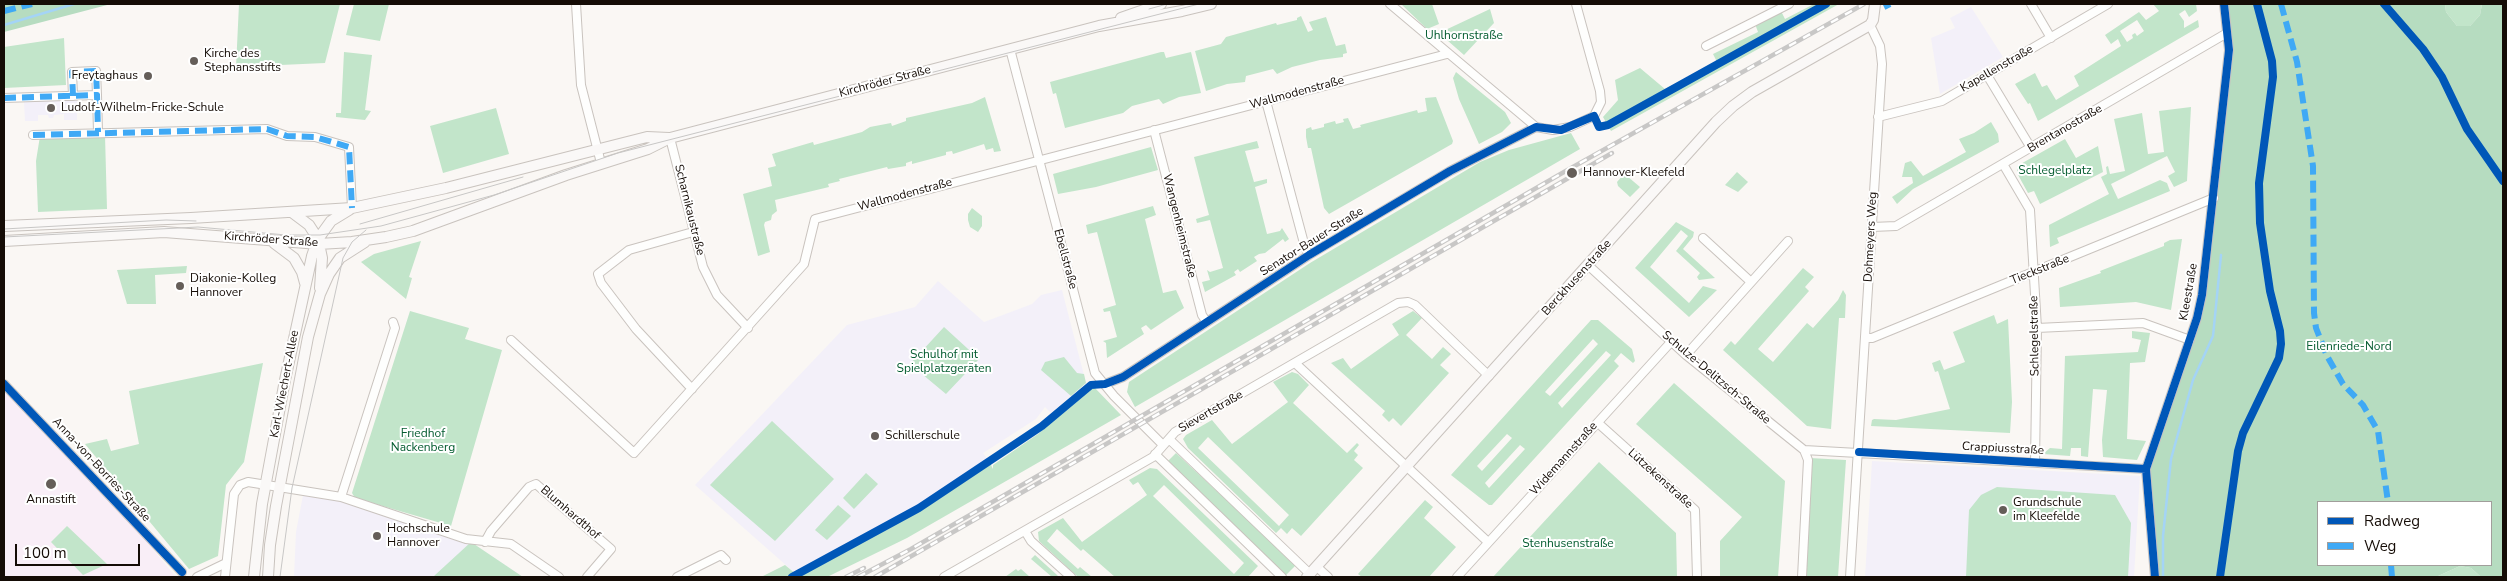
<!DOCTYPE html>
<html>
<head>
<meta charset="utf-8">
<style>
  body { margin:0 }
  #map { position:relative; width:2507px; height:581px; overflow:hidden; background:#faf7f4; font-family:"Nunito Sans",sans-serif }
  canvas { display:block }
  .frame { position:absolute; inset:0; border:5px solid #150c06; pointer-events:none }
  .legend { position:absolute; left:2317px; top:501px; width:175px; height:65px; box-sizing:border-box; background:#fff; border:1px solid #a19e9b; margin:0; padding:6px 9px; list-style:none; font-size:15px; color:#150c06 }
  .legend li { display:flex; align-items:center; gap:10px; height:25px }
  .legend b { width:25px; border:1px solid #a19e9b }
  .scale { position:absolute; left:15px; top:544px; width:125px; height:22px; box-sizing:border-box; border:2px solid #150c06; border-top:0; padding-left:6px; font-size:15px; line-height:18px; white-space:nowrap; color:#150c06; -webkit-text-stroke:4px #fff; paint-order:stroke }
</style>
</head>
<body>
<div id="map">
<canvas width="2507" height="581"></canvas>
<div class="frame"></div>
<ul class="legend">
<li><b style="height:6px;background:#0057b8"></b>Radweg</li>
<li><b style="height:6px;background:#3fa9f5"></b>Weg</li>
</ul>
<div class="scale">100 m</div>
</div>
<script>
const g = document.querySelector('canvas').getContext('2d');
g.lineJoin = 'round';
function fill(path, color) { g.fillStyle = color; g.fill(path, 'evenodd'); }
const shape = rows => new Path2D(rows.map(r => 'M' + r).join(''));
function stroke(path, color, width, dash) { g.strokeStyle = color; g.lineWidth = width; g.lineCap = dash ? 'butt' : 'round'; g.setLineDash(dash || []); g.stroke(path); }
function label(font, color, halo, rows, align = 'center') {
  g.font = font + ' "Nunito Sans",sans-serif'; g.lineWidth = 4; g.setLineDash([]); g.textBaseline = 'middle'; g.strokeStyle = halo; g.fillStyle = color; for (const [text, x, y, turn = 0] of rows) {
    g.save(); g.translate(x, y); g.rotate((+turn || 0) * Math.PI / 180); g.textAlign = isNaN(turn) ? turn : align; if (halo) g.strokeText(text, 0, 0); g.fillText(text, 0, 0); g.restore();
  }
}
fill(shape([
  [1971,7,2003,57,1940,94,1931,38,1955,28,1950,18],
  [45,100,77,100,77,120,64,120,64,114,54,115,53,118,49,118,48,115,38,115,38,121,25,121,24,102],
  [938,281,984,322,1032,304,1041,295,1062,290,1086,383,1051,413,1045,407,1036,419,983,453,989,461,909,512,796,574,695,485,847,325,915,307],
  [1872,461,2140,476,2134,577,1865,577],
  [304,490,341,497,466,539,523,577,294,577,296,532]
]), '#f3f0f9');
fill(shape([
  [4,384,104,490,175,576,4,577]
]), '#f9eef7');
fill(shape([
  [239,4,340,4,325,63,236,67],
  [354,4,389,4,380,41,346,35],
  [1401,4,1432,4,1439,24,1427,29],
  [1814,4,1839,4,1611,131,1603,117,1618,100,1615,80,1640,68,1665,89,1717,62,1713,54,1758,32,1754,21,1780,9,1785,19],
  [2153,4,2196,4,2197,11,2189,17,2185,10,2179,14,2184,21,2184,28,2198,20,2199,27,2038,121,2030,103,2028,104,2015,84,2035,73,2042,87,2047,85,2056,100,2079,86,2074,76,2121,46,2118,39,2111,44,2105,35,2139,12,2146,20,2159,11],
  [2137,20,2144,31,2137,36,2135,33,2132,35,2133,38,2127,42,2120,31],
  [2445,4,2482,4,2480,15,2470,26,2457,26,2446,12],
  [1490,9,1494,23,1464,55,1439,33],
  [1301,16,1308,32,1313,30,1309,22,1326,17,1336,46,1345,44,1347,53,1343,54,1343,57,1320,60,1292,67,1277,74,1273,69,1246,76,1245,82,1227,84,1206,91,1195,51,1221,44,1226,37,1276,23,1277,25,1297,20,1297,18],
  [64,38,66,85,4,88,4,47],
  [344,52,372,55,365,110,371,111,365,120,336,117,336,113,341,113],
  [1161,52,1164,52,1166,58,1191,52,1201,93,1179,97,1163,104,1159,99,1132,106,1123,113,1065,128,1056,93,1053,94,1050,82],
  [1456,72,1505,112,1511,123,1502,132,1479,144,1459,99,1453,78],
  [985,97,1001,151,994,152,993,148,986,150,984,144,953,154,952,151,946,152,946,155,912,164,912,161,906,163,906,166,888,169,887,167,839,179,840,181,828,184,829,187,775,200,777,211,772,215,771,220,765,222,764,225,770,252,758,256,743,194,772,186,768,168,776,166,772,154,813,142,814,145,862,132,870,127,891,123,892,126,906,121,906,118,972,103],
  [1436,97,1453,141,1452,144,1329,214,1324,208,1311,148,1308,148,1306,137,1306,129,1311,127,1312,130,1324,127,1324,124,1335,121,1336,124,1344,122,1343,119,1348,118,1353,129,1361,127,1360,125,1417,110,1418,113,1427,111,1425,98],
  [2191,107,2187,181,2174,187,2168,176,2175,172,2167,156,2111,184,2118,199,2160,180,2167,183,2170,191,2057,238,2059,243,2050,247,2049,225,2109,194,2101,177,2107,174,2106,167,2108,166,2110,174,2125,171,2114,119,2142,113,2148,154,2164,152,2159,111],
  [496,108,509,154,443,173,430,126],
  [1991,122,1998,134,1999,142,1913,189,1897,204,1892,197,1913,183,1912,177,1902,177,1905,163,1911,161,1923,176,1966,152,1959,139,1974,133],
  [1571,133,1580,149,1135,407,1127,392,1129,382,1310,263,1480,162,1509,150],
  [105,135,107,209,38,212,36,161,40,136],
  [2065,139,2076,158,2098,146,2103,172,2040,204,2034,191,2028,193,2017,173,2017,166],
  [1257,141,1259,148,1245,151,1254,182,1267,179,1267,183,1255,187,1267,234,1280,231,1282,228,1289,239,1285,242,1283,239,1265,253,1259,254,1254,257,1257,261,1240,272,1238,269,1234,272,1236,275,1205,292,1202,282,1210,280,1207,270,1210,272,1223,268,1210,220,1197,223,1196,219,1209,215,1194,157],
  [1151,147,1158,170,1096,187,1058,194,1053,174],
  [1737,172,1748,182,1738,192,1725,185],
  [1623,175,1627,176,1640,187,1630,197,1618,186,1617,182],
  [1153,206,1156,215,1145,219,1163,293,1176,290,1184,308,1151,330,1146,325,1141,328,1144,334,1107,358,1106,343,1103,341,1117,337,1110,311,1104,312,1103,309,1116,305,1097,232,1088,234,1086,225],
  [972,208,982,216,982,226,978,232,970,227,968,220,968,214],
  [1676,222,1694,232,1693,237,1683,249,1715,278,1699,280,1697,277,1700,273,1676,251,1688,236,1681,230,1650,267,1689,303,1703,286,1717,290,1689,317,1635,268],
  [2182,239,2171,310,2136,302,2060,307,2059,288,2101,273,2100,271,2105,269,2164,246,2164,243,2170,240],
  [421,241,409,277,412,278,406,299,361,262,374,254],
  [187,266,186,273,155,275,156,304,127,304,117,270],
  [1803,268,1814,277,1805,287,1809,291,1758,349,1773,362,1807,323,1813,328,1838,300,1843,290,1846,295,1845,318,1839,318,1831,429,1807,426,1723,350,1731,341,1735,345],
  [410,311,469,328,465,339,502,350,451,526,355,498,352,493],
  [1413,311,1422,318,1406,335,1432,359,1443,347,1451,354,1440,365,1449,373,1401,426,1393,418,1389,422,1382,415,1385,411,1331,363,1343,358,1351,369,1399,335,1392,324],
  [1994,315,1997,324,2008,319,2012,402,2010,433,1871,426,1872,420,1874,419,1896,420,1950,409,1938,371,1935,372,1932,363,1940,360,1944,370,1965,362,1953,332],
  [1591,320,1598,320,1632,349,1635,361,1633,363,1621,353,1614,361,1619,366,1492,505,1489,505,1451,475],
  [1593,339,1598,344,1550,396,1545,392],
  [1606,351,1611,355,1562,408,1558,403],
  [1507,434,1512,438,1482,471,1477,466],
  [1520,445,1525,449,1489,488,1485,483],
  [944,327,979,359,946,394,910,364],
  [2132,331,2150,333,2145,362,2130,363,2127,439,2146,441,2137,460,2103,457,2102,440,2107,390,2093,389,2088,457,2081,456,2081,448,2071,448,2070,456,2043,454,2050,448,2062,449,2065,356,2138,352,2141,340,2132,338],
  [1064,357,1077,373,1084,374,1086,383,1071,396,1041,370,1045,362],
  [263,363,244,462,226,485,218,556,189,569,85,444,107,439,111,451,139,444,129,391],
  [1292,372,1298,374,1309,385,1293,403,1347,453,1357,443,1359,445,1354,451,1358,455,1354,460,1363,468,1301,536,1292,528,1287,534,1281,528,1276,533,1188,448,1183,439,1186,435,1212,420,1232,444,1288,402,1273,382],
  [1208,437,1289,515,1279,526,1198,448],
  [1674,383,1785,481,1778,577,1720,577,1720,541,1742,517,1636,424],
  [1094,387,1121,415,907,538,827,577,761,577,785,565,796,574,909,512,989,461,993,469,993,465,1038,434],
  [772,421,834,479,775,541,710,485],
  [1176,453,1296,565,1285,576,1170,466,1168,461],
  [1810,458,1846,460,1838,577,1804,577],
  [1599,462,1676,533,1677,577,1493,577],
  [1150,468,1157,469,1258,566,1248,577,1115,577,1083,549,1081,551,1057,529,1047,541,1078,569,1080,567,1092,577,1078,577,1039,541,1038,532,1063,518,1082,542,1147,495,1138,482,1133,485,1129,480],
  [1164,485,1244,563,1234,574,1153,496],
  [866,473,878,484,854,509,843,498],
  [1997,487,2115,495,2131,523,2128,577,1966,577,1969,510,1981,495],
  [1425,500,1433,507,1424,518,1456,547,1429,577,1362,577,1358,574],
  [838,505,851,516,827,540,815,530],
  [67,526,107,564,83,575,51,542],
  [471,542,523,577,434,576],
  [1035,555,1056,574,1059,577,1052,577,1031,559],
  [2460,566,2471,568,2481,577,2436,577],
  [1016,569,1018,571,1021,569,1030,577,1005,577]
]), '#c2e5ca');
fill(shape([
  [4,4,111,4,4,32],
  [2224,4,2445,4,2446,12,2457,26,2470,26,2480,15,2482,4,2503,4,2503,577,2481,577,2471,568,2460,566,2436,577,2155,577,2146,481,2197,318,2229,50],
  [2318,502,2491,502,2491,565,2318,565]
]), '#b6dcc0');
stroke(shape([
  [4,25,74,4],
  [2163,577,2163,536,2171,459,2193,380,2213,336,2221,255]
]), '#a4d4f6', 2.5);
const street = shape([
  [576,4,581,85,601,163],
  [1390,4,1536,127,1553,130,1570,127,1594,116,1601,102,1600,91,1576,4],
  [2031,4,2051,38],
  [1706,46,1789,4],
  [1010,49,1095,373,1114,396,1163,445],
  [1987,75,2031,148],
  [73,96,72,72,96,71,97,95],
  [4,98,97,95,98,132],
  [1266,101,1305,247,1309,255],
  [1878,117,1942,101,2108,4],
  [1154,130,1202,315,1206,321],
  [33,135,267,129,287,136,315,137,349,147,352,208],
  [670,138,703,267,717,295,748,328],
  [2003,164,2030,210,2037,328,2035,463],
  [1872,227,1896,226,2227,33],
  [1703,238,1751,282],
  [1589,266,1686,355,1804,450,2146,469],
  [2037,328,2143,323,2190,340],
  [1865,338,1872,338,2214,198],
  [511,340,634,453,804,264,815,219,1447,54],
  [1686,355,1788,241],
  [1295,363,1488,542],
  [4,384,182,572],
  [1105,384,1123,377,1309,255,1450,171,1536,127],
  [692,389,636,329,601,283,598,274,629,250,693,232],
  [1598,423,1695,510,1697,577],
  [1169,439,1310,574],
  [1155,454,1282,577],
  [341,497,395,328,393,322],
  [1025,531,1031,541,1071,577],
  [485,542,491,531,529,487,536,484,611,549,587,577],
  [1317,567,1328,577],
  [197,577,226,563],
  [225,577,234,494,240,485,248,482,341,497,466,539,511,544,559,577],
  [677,577,721,555,726,560],
  [944,577,1153,457,1175,432,1398,303,1408,302,1415,305,1489,376],
  [1457,577,1671,342],
  [1802,577,1808,460,1804,450],
  [1850,577,1882,64,1880,46,1870,25],
  [2155,577,2146,469,2197,318,2202,295,2229,50,2224,4]
]);
const secondary = shape([
  [1121,18,1161,4],
  [293,213,309,225,318,239,322,258,320,288],
  [4,226,191,218,352,208,446,188,647,137,669,138],
  [4,241,164,232,319,244,352,242,386,237,413,231,566,175,648,149,670,138,1099,26,1182,11,1211,4],
  [274,243,294,258,302,272,305,283],
  [254,577,262,504,285,380,312,256,318,239,331,221,349,210],
  [268,577,270,545,276,506,308,337,320,294,329,274,340,258,365,242],
  [1307,577,1716,122,1733,106,1752,92,1870,25,1873,20,1875,4]
]);
stroke(street, '#c9c3be', 10);
stroke(secondary, '#c9c3be', 12);
stroke(street, '#fefefd', 8);
stroke(secondary, '#faf8f7', 10);
stroke(shape([
  [1149,9,1167,4],
  [360,224,523,177],
  [4,229,166,220,196,221],
  [4,237,198,227,286,235,320,235,381,226,494,195,618,153,1199,4],
  [280,577,292,488,343,258,352,242,366,230]
]), '#c8c7c6', 1);
const rail = shape([
  [846,577,864,568],
  [858,577,911,549,1564,172,1864,4],
  [875,577,1612,153]
]);
stroke(rail, '#c8c7c6', 4.5);
stroke(rail, '#fff', 2.5, [8]);
stroke(shape([
  [2281,4,2297,62,2313,166,2314,313,2316,328,2327,356,2343,384,2363,405,2378,431,2388,502],
  [1884,7,1890,4],
  [4,11,32,4],
  [73,96,72,72,96,71,97,95],
  [4,98,97,95,98,132],
  [33,135,267,129,287,136,315,137,349,147,352,208],
  [2391,565,2392,577]
]), '#3fa9f5', 6, [12, 6]);
stroke(shape([
  [2384,4,2423,49,2442,77,2467,129,2503,181],
  [4,384,182,572],
  [1859,452,2146,469],
  [792,577,919,508,1042,426,1091,385,1105,384,1123,377,1309,255,1450,171,1536,127,1561,130,1594,116,1599,127,1608,125,1826,4],
  [2155,577,2146,469,2197,318,2202,295,2229,50,2224,4],
  [2220,577,2238,451,2243,433,2279,358,2281,344,2280,331,2270,291,2260,223,2259,183,2273,77,2272,61,2257,4]
]), '#0057b8', 8);
for (const [x, y, r, color] of [
  [194,61,5,"#655e59"],
  [148,76,5,"#655e59"],
  [51,108,5,"#655e59"],
  [1572,173,6,"#655e59"],
  [180,286,5,"#655e59"],
  [875,436,5,"#655e59"],
  [51,484,6,"#655e59"],
  [2003,510,5,"#655e59"],
  [377,536,5,"#655e59"]
]) { const dot = new Path2D(); dot.arc(x, y, r, 0, 2 * Math.PI); g.fillStyle = color; g.fill(dot); stroke(dot, '#fff', 2); }
label('12px', '#045c30', '#fff', [
  ["Uhlhornstraße",1464,36],
  ["Schlegelplatz",2055,171],
  ["Eilenriede-Nord",2349,347],
  ["Schulhof mit",944,355],
  ["Spielplatzgeräten",944,369],
  ["Friedhof",423,434],
  ["Nackenberg",423,448],
  ["Stenhusenstraße",1568,544]
]);
label('12px', '#150c06', '#fff', [
  ["Kirche des",204,54],
  ["Stephansstifts",204,68],
  ["Freytaghaus",138,76,"right"],
  ["Ludolf-Wilhelm-Fricke-Schule",61,108],
  ["Hannover-Kleefeld",1583,173],
  ["Diakonie-Kolleg",190,279],
  ["Hannover",190,293],
  ["Schillerschule",885,436],
  ["Annastift",51,500,"center"],
  ["Grundschule",2013,503],
  ["im Kleefelde",2013,517],
  ["Hochschule",387,529],
  ["Hannover",387,543]
], 'left');
label('12px', '#150c06', '#fff', [
  ["Kapellenstraße",1997,69,-30],
  ["Kirchröder Straße",885,82,-15],
  ["Wallmodenstraße",1297,93,-15],
  ["Brentanostraße",2065,129,-30],
  ["Wallmodenstraße",905,195,-15],
  ["Scharnikaustraße",689,210,76],
  ["Wangenheimstraße",1179,226,76],
  ["Dohmeyers Weg",1871,237,-87],
  ["Kirchröder Straße",271,240,4],
  ["Senator-Bauer-Straße",1312,242,-32],
  ["Ebellstraße",1065,259,75],
  ["Tieckstraße",2040,270,-22],
  ["Berckhusenstraße",1577,278,-48],
  ["Kleestraße",2189,292,-80],
  ["Schlegelstraße",2035,336,-91],
  ["Schulze-Delitzsch-Straße",1716,378,40],
  ["Karl-Wiechert-Allee",285,384,-79],
  ["Sievertstraße",1211,412,-30],
  ["Crappiusstraße",2003,449,3],
  ["Widemannstraße",1564,459,-48],
  ["Anna-von-Borries-Straße",101,470,47],
  ["Lützekenstraße",1660,479,42],
  ["Blumhardthof",570,513,41]
]);
</script>
</body>
</html>
